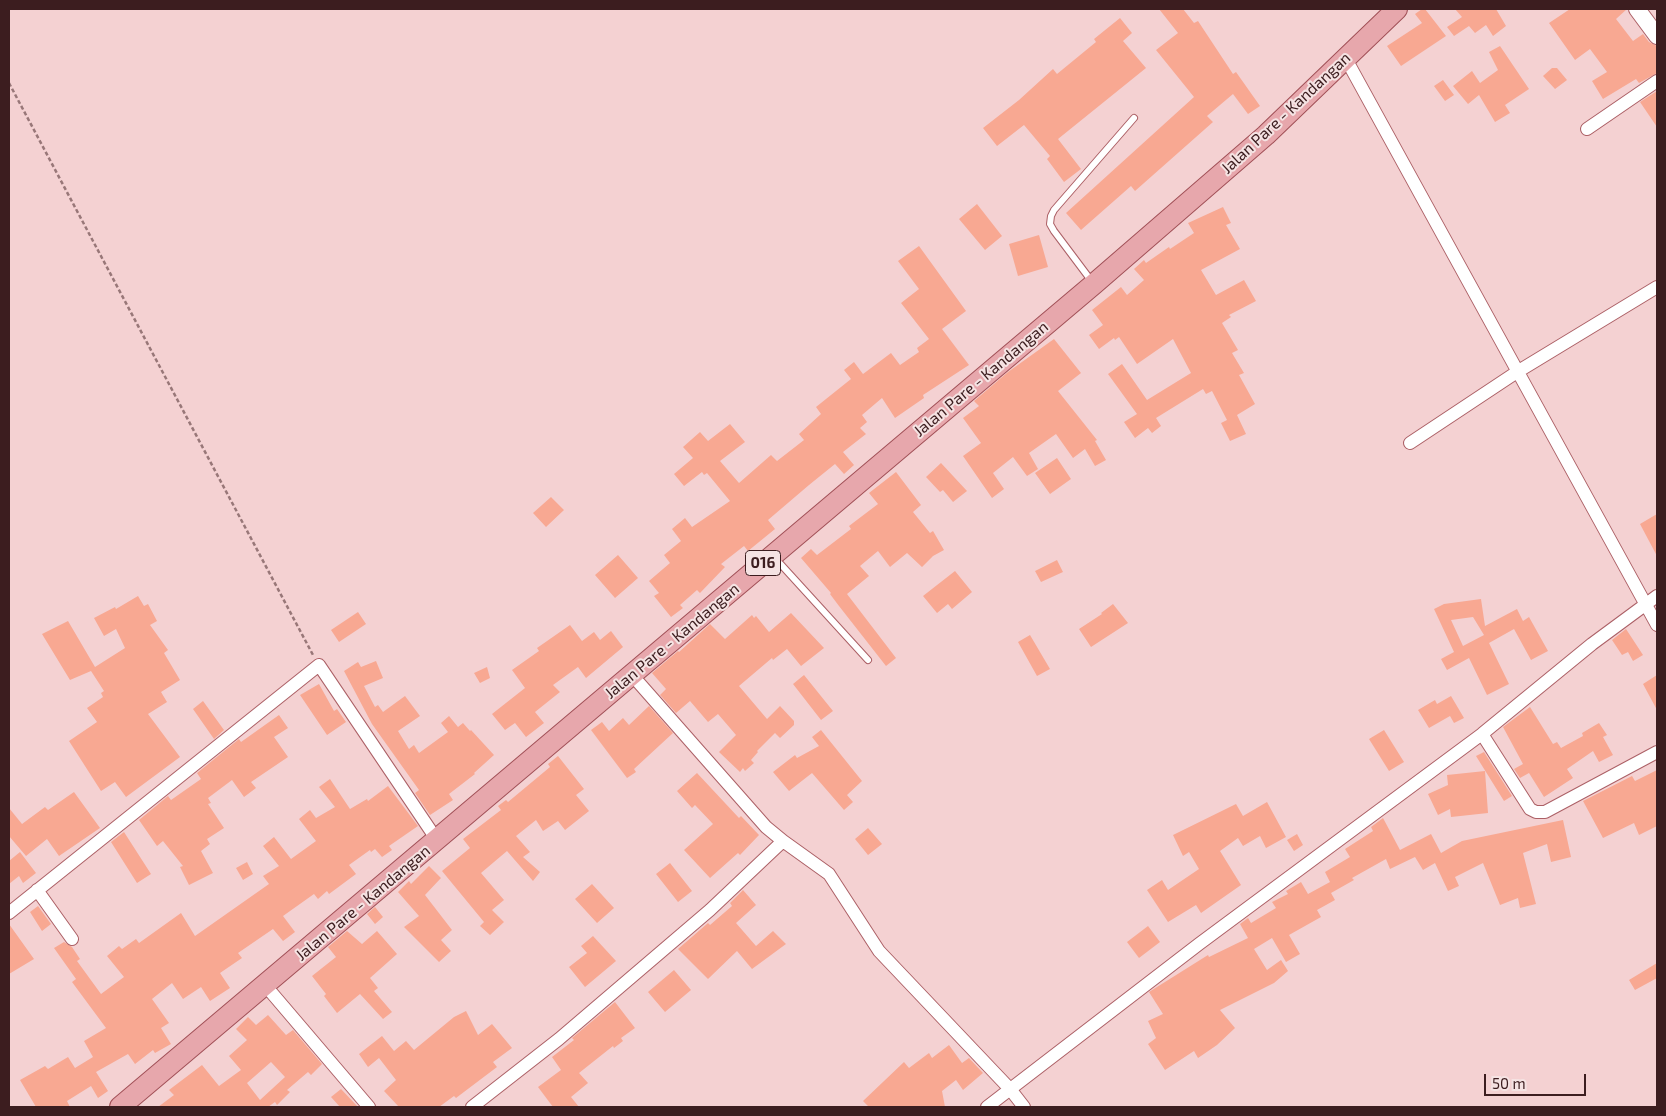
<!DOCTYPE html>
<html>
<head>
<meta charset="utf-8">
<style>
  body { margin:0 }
  #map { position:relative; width:1666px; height:1116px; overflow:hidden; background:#f4d1d2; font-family:"Exo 2",sans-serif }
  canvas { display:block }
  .frame { position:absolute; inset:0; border:10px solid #3c1d1f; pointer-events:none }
  .scale { position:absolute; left:1484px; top:1074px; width:102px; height:22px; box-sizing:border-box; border:2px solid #3c1d1f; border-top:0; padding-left:6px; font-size:15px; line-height:18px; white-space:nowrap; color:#3c1d1f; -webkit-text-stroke:4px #f5e3e3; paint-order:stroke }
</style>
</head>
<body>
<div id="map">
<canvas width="1666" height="1116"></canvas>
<div class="frame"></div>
<div class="scale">50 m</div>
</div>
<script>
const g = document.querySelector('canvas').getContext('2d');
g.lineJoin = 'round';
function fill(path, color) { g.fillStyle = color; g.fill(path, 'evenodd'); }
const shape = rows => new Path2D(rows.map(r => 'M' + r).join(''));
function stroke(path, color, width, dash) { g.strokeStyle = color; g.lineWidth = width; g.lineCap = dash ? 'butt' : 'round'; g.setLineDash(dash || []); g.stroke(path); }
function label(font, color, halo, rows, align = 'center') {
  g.font = font + ' "Exo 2",sans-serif'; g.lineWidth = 4; g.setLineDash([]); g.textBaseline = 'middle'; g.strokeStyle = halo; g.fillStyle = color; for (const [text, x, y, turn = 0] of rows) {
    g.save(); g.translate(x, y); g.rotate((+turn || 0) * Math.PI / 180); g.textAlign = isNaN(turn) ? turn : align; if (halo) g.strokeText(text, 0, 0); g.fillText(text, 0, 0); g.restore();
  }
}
fill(shape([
  [1159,9,1183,9,1194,23,1198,21,1233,74,1236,72,1260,106,1248,114,1233,94,1207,116,1213,122,1135,191,1131,186,1081,230,1066,213,1194,97,1156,50,1178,33],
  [1422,9,1425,9,1446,36,1401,66,1387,46,1422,23,1415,14],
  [1455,9,1496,9,1506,26,1493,36,1486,25,1475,33,1469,26,1454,36,1447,27,1462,17],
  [1570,9,1627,9,1616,19,1633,41,1643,34,1649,42,1657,46,1657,73,1639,83,1636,79,1603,99,1592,81,1607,72,1590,49,1575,60,1549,23],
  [1120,18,1132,33,1123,41,1146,68,1058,139,1081,169,1064,182,1047,159,1050,156,1024,125,997,146,983,128,1019,100,1053,69,1057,74,1096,42,1094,39],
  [1500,46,1529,89,1505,105,1510,113,1495,122,1479,95,1468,104,1453,86,1472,71,1480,83,1498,70,1489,52],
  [1552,68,1557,68,1567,80,1555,89,1543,76],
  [1443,80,1454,95,1445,101,1434,86],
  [1657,91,1657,127,1640,102],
  [977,204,1002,236,985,250,959,219],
  [1223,207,1231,223,1226,225,1240,249,1201,270,1216,295,1244,280,1256,301,1229,315,1231,317,1222,323,1238,350,1232,353,1244,373,1239,375,1255,404,1237,415,1246,434,1230,441,1221,423,1227,420,1212,391,1206,394,1203,389,1156,418,1161,426,1152,433,1148,428,1135,438,1124,422,1137,414,1108,374,1122,364,1147,400,1191,373,1173,339,1137,364,1119,337,1115,340,1114,338,1099,349,1089,335,1103,325,1092,310,1121,287,1127,295,1144,280,1134,269,1144,260,1146,263,1169,247,1170,249,1194,233,1188,223],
  [1039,235,1048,267,1018,276,1009,244],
  [919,246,966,311,942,329,969,365,923,395,924,398,895,418,882,398,862,415,867,422,860,428,866,434,843,452,854,465,844,474,835,464,809,485,768,520,775,529,748,551,744,546,721,564,725,567,700,593,697,590,680,605,683,608,671,617,654,596,659,593,649,581,670,563,664,555,681,541,672,529,685,518,692,527,730,501,707,473,704,475,702,472,684,486,674,474,693,458,683,447,700,432,708,441,730,424,745,442,720,461,739,483,771,455,777,461,804,440,799,434,821,414,816,407,851,379,844,370,854,362,863,374,891,353,900,365,919,352,917,348,929,339,901,303,919,289,898,261],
  [1054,339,1081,373,1058,391,1097,440,1095,441,1106,460,1095,466,1085,449,1073,458,1056,434,1029,453,1038,469,1027,476,1013,457,993,473,1004,489,992,498,963,456,981,443,963,418,979,406,974,401,1008,372],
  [1057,458,1071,479,1050,494,1035,473],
  [941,463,967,491,953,502,943,490,940,492,926,477],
  [896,472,921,505,913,512,930,533,933,531,944,550,933,556,922,567,907,553,890,567,878,551,860,566,869,576,847,594,896,658,886,666,839,606,830,594,831,593,801,558,811,549,817,555,851,529,849,526,878,504,869,493],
  [551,497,564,510,546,527,533,513],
  [1657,514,1657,556,1640,524],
  [618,555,638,578,615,598,595,575],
  [1057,560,1063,572,1041,582,1035,571],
  [955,571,972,592,952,609,948,604,937,613,923,596],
  [138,596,144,606,148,604,157,621,150,625,168,650,164,653,180,680,161,692,167,702,148,714,180,757,126,797,115,782,101,791,69,741,97,722,87,708,103,697,101,693,104,691,91,671,70,680,42,634,68,621,95,667,125,648,116,629,104,636,94,618,115,607,116,609],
  [1481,599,1485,626,1517,609,1523,621,1529,617,1548,651,1531,660,1514,629,1489,643,1509,684,1487,695,1469,658,1447,670,1441,659,1454,652,1434,609,1444,604],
  [1473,617,1484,635,1463,646,1451,620],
  [1113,604,1128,623,1091,647,1079,629,1102,614,1101,613],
  [358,612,366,624,339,642,331,630],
  [791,613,824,648,801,666,787,649,773,660,772,658,739,686,767,719,780,706,794,721,794,725,780,738,775,733,757,751,758,752,751,760,754,763,745,771,743,768,740,772,719,752,736,735,718,714,708,722,690,701,676,713,660,695,666,689,652,673,678,651,679,652,710,624,725,639,752,615,754,618,756,616,769,632],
  [570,625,582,641,594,632,600,640,611,631,623,647,586,678,578,667,553,685,560,692,535,712,544,723,526,737,515,723,505,730,492,714,525,688,512,670,539,651,537,648],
  [1626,629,1643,655,1633,661,1628,652,1622,655,1612,640],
  [1030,635,1050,669,1037,676,1018,642],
  [376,661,383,678,364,686,375,707,378,705,383,712,405,696,420,716,398,731,409,749,414,745,419,753,448,732,441,723,449,716,458,727,463,723,470,731,471,730,494,755,474,773,475,774,449,794,453,800,430,815,415,793,419,790,372,724,344,671,358,662,361,667],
  [487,667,490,678,480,683,474,673],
  [804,675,833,711,821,720,793,684],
  [1657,675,1657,710,1643,684],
  [319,684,334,711,337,709,346,722,327,735,300,695],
  [1451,696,1464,718,1454,723,1450,716,1429,728,1418,710,1435,700,1437,704],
  [203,701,224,730,214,739,193,709],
  [649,706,673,733,634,769,636,772,627,778,591,730,602,722,609,731,623,718,629,725],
  [1530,707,1553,744,1557,742,1561,748,1583,736,1582,733,1599,723,1607,735,1603,737,1613,755,1599,762,1593,751,1567,769,1573,778,1544,797,1529,773,1520,778,1514,769,1523,764,1503,727],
  [279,715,288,728,274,737,288,757,251,782,256,788,244,797,232,780,208,798,211,803,208,804,224,828,207,839,210,844,201,851,213,873,189,885,180,867,183,866,163,841,157,846,139,820,168,796,171,800,201,779,197,773,239,739,241,742],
  [821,730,862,781,847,795,853,802,844,810,812,773,789,791,773,772,795,755,797,758,819,746,812,737],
  [1384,730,1404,762,1389,771,1369,739],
  [1484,752,1512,796,1504,801,1476,756],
  [558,756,584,789,576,795,589,811,565,830,558,821,543,831,536,820,516,836,530,852,523,857,540,872,533,881,507,851,481,873,504,900,492,910,504,922,490,935,480,926,484,922,442,871,470,848,463,839,501,810,498,806,506,800,508,802,550,767,548,764],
  [1657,770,1657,826,1639,835,1634,823,1603,838,1583,801,1632,776,1635,781],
  [1485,771,1488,813,1451,817,1450,809,1438,815,1428,794,1448,785,1447,775],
  [697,773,739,818,741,816,759,835,740,855,738,853,710,878,684,850,713,824,695,805,692,808,677,791],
  [330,779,350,809,367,799,368,801,388,786,418,826,389,846,392,850,382,857,375,849,371,852,370,850,349,865,356,874,329,894,327,891,318,899,314,894,283,916,295,932,283,941,273,929,238,953,242,958,220,973,230,988,210,1001,201,987,183,999,172,983,152,999,169,1023,161,1028,171,1044,155,1053,153,1050,135,1064,128,1054,96,1072,108,1091,98,1098,91,1086,67,1101,70,1107,36,1107,20,1080,45,1066,48,1069,68,1057,75,1068,93,1057,84,1041,106,1028,72,982,76,979,54,948,64,942,72,947,80,959,77,961,101,994,124,977,107,956,119,946,122,949,136,939,139,943,181,913,195,936,269,884,263,876,279,866,263,846,274,837,291,859,316,841,299,819,310,810,316,818,335,807,319,787],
  [74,792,100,828,59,856,47,839,26,856,9,836,9,808,22,824,45,807,48,810],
  [1267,802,1286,837,1266,848,1260,836,1243,846,1238,838,1220,851,1241,885,1201,913,1196,905,1168,922,1147,890,1162,880,1168,890,1199,869,1189,852,1183,856,1173,835,1236,804,1243,816],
  [1383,818,1400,850,1431,834,1441,853,1462,841,1563,820,1571,857,1551,862,1547,844,1523,853,1536,904,1520,908,1518,898,1500,905,1483,863,1455,877,1459,886,1448,891,1435,863,1423,870,1415,857,1390,869,1386,859,1352,878,1354,880,1331,893,1335,900,1317,910,1321,917,1289,935,1300,954,1286,962,1272,938,1254,949,1267,970,1281,960,1288,971,1274,983,1220,1010,1235,1028,1217,1045,1198,1058,1194,1051,1165,1070,1148,1044,1156,1038,1148,1021,1163,1014,1149,992,1208,955,1209,957,1248,938,1240,924,1248,918,1251,923,1276,908,1272,902,1288,894,1286,891,1301,882,1308,894,1330,882,1325,872,1350,857,1345,849,1373,831,1371,827],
  [868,828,882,844,868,855,855,839],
  [124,832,151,874,137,883,111,842],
  [1297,834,1303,845,1294,851,1287,840],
  [20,852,36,873,23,883,19,876,9,884,9,861],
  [247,862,253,874,243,880,236,868],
  [670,863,692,891,678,902,656,874],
  [429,866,441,878,425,895,452,930,441,940,451,951,439,962,404,927,419,916,398,892,409,881,411,884],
  [592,884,614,908,597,923,575,899],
  [743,890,756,905,736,923,756,946,773,931,786,944,752,969,737,951,708,979,678,949,708,923,710,925,732,906,730,903],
  [38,906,51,924,42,931,30,912],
  [375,907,383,917,375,924,367,914],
  [9,924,34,959,9,974],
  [1148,926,1160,942,1139,958,1127,942],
  [347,931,362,944,377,931,397,954,370,978,378,988,374,991,392,1012,383,1019,360,994,337,1013,324,996,326,994,312,976,336,957,328,947],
  [593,936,616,961,585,987,569,967,587,953,581,946],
  [1657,963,1657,978,1635,990,1629,980],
  [674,970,691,990,665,1012,648,992],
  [615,1002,635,1028,621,1038,623,1041,614,1048,613,1046,579,1073,588,1083,571,1097,579,1107,553,1107,538,1087,561,1070,552,1057,574,1040,572,1038],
  [466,1011,478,1035,492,1024,512,1048,493,1062,497,1067,456,1098,454,1096,439,1107,399,1107,384,1091,396,1080,379,1058,368,1067,359,1054,382,1036,394,1051,406,1041,414,1050,454,1017],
  [268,1015,286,1035,293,1030,322,1064,311,1075,308,1072,287,1090,290,1092,277,1105,275,1102,268,1107,158,1107,174,1095,169,1090,202,1065,219,1086,241,1070,229,1056,247,1040,236,1029,248,1017,256,1025],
  [271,1062,285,1077,260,1100,247,1083],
  [949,1045,962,1063,969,1058,983,1073,963,1090,956,1080,942,1091,945,1107,869,1107,863,1101,904,1062,909,1068,929,1053,932,1058],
  [341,1089,358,1107,340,1107,331,1097]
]), '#f8a892');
const service = shape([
  [1093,283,1054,231,1050,224,1051,216,1054,210,1134,118],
  [775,558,868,660]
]);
const minor = shape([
  [1346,59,1657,625],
  [1587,129,1657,81],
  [1410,443,1517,372,1657,287],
  [1482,734,1530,809,1536,812,1545,812,1657,752],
  [783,841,829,874,879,951,1010,1089,1024,1107],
  [37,890,72,939],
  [9,913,319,665,437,840],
  [265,985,369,1107],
  [472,1107,559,1039,710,910,783,841,766,827,632,675],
  [987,1107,1199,944,1482,734,1592,644,1657,596]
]);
const tertiary = shape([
  [1637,9,1657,36]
]);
const primary = shape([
  [120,1107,1094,284,1266,135,1397,9]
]);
stroke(service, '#ac6066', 8);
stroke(minor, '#ac6066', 14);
stroke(tertiary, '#ac6066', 18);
stroke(primary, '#a15057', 22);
stroke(shape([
  [9,83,313,655]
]), '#987778', 2.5, [4, 2.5]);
stroke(service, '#fff', 6);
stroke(minor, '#fff', 12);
stroke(tertiary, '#fff', 16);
stroke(primary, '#e7a7ac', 20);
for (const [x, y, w] of [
  [763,563,35]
]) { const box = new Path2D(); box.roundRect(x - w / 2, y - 12.5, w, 25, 4); g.fillStyle = '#f5e3e3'; g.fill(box); stroke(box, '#3c1d1f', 1); }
label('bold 15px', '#3c1d1f', null, [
  ["016",763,563]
]);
label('16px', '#3c1d1f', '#f5e3e3', [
  ["Jalan Pare - Kandangan",1286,113,-43],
  ["Jalan Pare - Kandangan",981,379,-40],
  ["Jalan Pare - Kandangan",672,641,-40],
  ["Jalan Pare - Kandangan",363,903,-40]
]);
</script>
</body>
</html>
